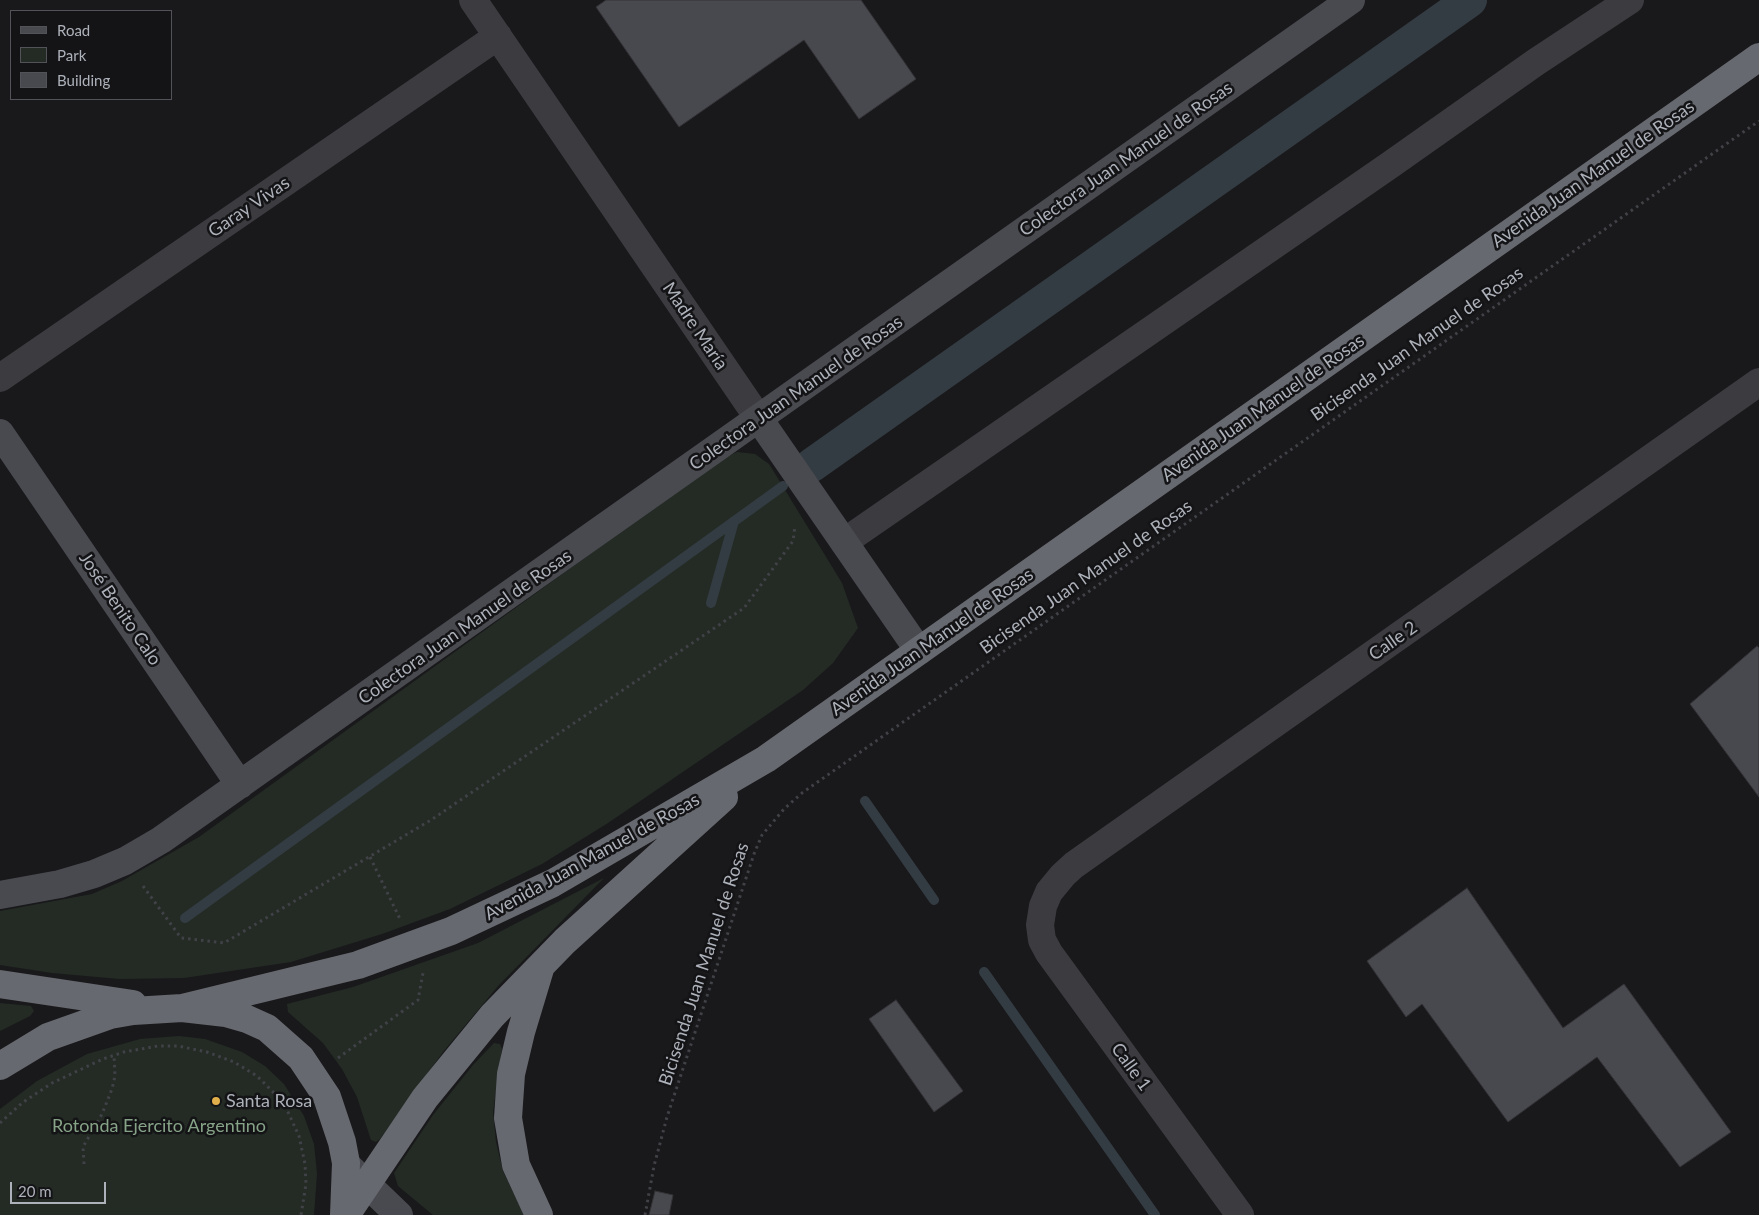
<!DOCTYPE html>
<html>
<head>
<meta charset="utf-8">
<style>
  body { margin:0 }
  #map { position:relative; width:1759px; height:1215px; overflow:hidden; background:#19191b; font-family:Lato,sans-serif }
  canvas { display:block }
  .legend { position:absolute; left:10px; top:10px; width:162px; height:90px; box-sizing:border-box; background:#141416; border:1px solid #515358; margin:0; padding:6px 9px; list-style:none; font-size:15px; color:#adb1ba }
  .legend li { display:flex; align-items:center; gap:10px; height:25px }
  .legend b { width:25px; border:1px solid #515358 }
  .scale { position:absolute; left:10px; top:1182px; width:96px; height:22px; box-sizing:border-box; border:2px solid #adb1ba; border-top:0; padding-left:6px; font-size:15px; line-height:18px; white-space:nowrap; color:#adb1ba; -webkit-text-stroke:4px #141416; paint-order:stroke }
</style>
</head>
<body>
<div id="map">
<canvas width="1759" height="1215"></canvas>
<ul class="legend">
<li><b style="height:6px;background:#494a50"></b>Road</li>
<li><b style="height:14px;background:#242b25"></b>Park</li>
<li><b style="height:14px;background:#48494e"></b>Building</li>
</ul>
<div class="scale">20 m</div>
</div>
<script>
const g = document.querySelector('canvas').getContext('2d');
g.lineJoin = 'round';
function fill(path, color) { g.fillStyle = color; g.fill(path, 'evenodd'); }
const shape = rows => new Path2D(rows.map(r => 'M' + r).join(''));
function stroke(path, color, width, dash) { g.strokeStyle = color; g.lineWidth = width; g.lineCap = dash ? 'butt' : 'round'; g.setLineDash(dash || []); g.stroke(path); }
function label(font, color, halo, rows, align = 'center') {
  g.font = font + ' Lato,sans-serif'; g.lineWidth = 5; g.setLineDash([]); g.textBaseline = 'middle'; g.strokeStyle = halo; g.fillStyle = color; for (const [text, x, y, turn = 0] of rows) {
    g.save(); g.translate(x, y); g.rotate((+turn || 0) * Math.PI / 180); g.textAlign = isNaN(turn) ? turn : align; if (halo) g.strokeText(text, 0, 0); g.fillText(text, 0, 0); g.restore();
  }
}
fill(shape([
  [737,452,755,454,769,464,774,472,842,583,858,628,833,663,803,690,608,823,542,864,450,909,382,934,291,962,184,978,120,979,52,973,0,965,0,911,92,894,122,881,199,837,720,460],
  [604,878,498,986,443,1052,380,1139,376,1142,371,1140,357,1097,342,1069,323,1043,288,1012,287,1004,353,987,478,943],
  [0,1003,31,1006,34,1011,30,1016,0,1031],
  [179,1036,205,1039,242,1052,265,1066,284,1084,304,1116,314,1144,317,1174,314,1215,0,1215,0,1109,37,1081,87,1054,140,1039],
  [494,1043,500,1044,502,1049,493,1112,496,1142,503,1171,524,1215,433,1215,398,1186,394,1173,433,1115,473,1065]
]), '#242b25');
stroke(shape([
  [711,603,734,521],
  [865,801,934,900],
  [185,918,783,486],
  [984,972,1155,1215]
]), '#343c43', 10);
stroke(shape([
  [812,465,1470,0]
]), '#343c43', 34);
const building = shape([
  [606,0,861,0,916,79,859,119,804,40,679,127,596,7,606,0],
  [1757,646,1759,648,1759,797,1690,704,1757,646],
  [1467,888,1563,1028,1624,984,1731,1132,1680,1167,1597,1057,1508,1122,1422,1004,1406,1017,1367,961,1467,888],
  [896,1000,963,1091,934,1112,869,1019,896,1000],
  [655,1191,673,1195,669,1215,649,1215,655,1191]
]);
fill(building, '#48494e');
stroke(building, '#343337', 1);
stroke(shape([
  [370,857,400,919],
  [143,886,181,938,224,943,431,820,744,608,793,541,795,526],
  [338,1058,418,1000,423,973],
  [0,1123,22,1103,52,1083,103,1059,124,1052,158,1046,178,1046,207,1052,234,1062,257,1076,276,1095,287,1110,299,1136,305,1164,306,1184,301,1215],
  [84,1164,83,1147,102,1114,112,1089,115,1076,114,1055],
  [645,1215,654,1166,667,1117,754,854,762,835,784,809,802,793,1759,121]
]), '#414247', 3, [2.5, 4]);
stroke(shape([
  [473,0,759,419],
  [0,378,498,36],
  [844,542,1390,165,1536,62,1630,0],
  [1240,1215,1049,953,1042,940,1040,925,1043,906,1049,892,1063,875,1074,865,1759,382]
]), '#3b3b40', 28);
stroke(shape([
  [759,419,919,651],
  [0,433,240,785],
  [0,895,60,884,94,874,125,861,161,840,1351,0],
  [350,1168,399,1215]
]), '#494a50', 28);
stroke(shape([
  [0,984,133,1004],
  [182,1008,358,965,451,931,553,883,766,759,1759,57],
  [0,1066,48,1037,110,1015,133,1011,182,1008,226,1013,247,1019,267,1028,301,1058,327,1097,342,1142,346,1163,344,1215],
  [346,1215,425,1098,492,1016,565,941,724,797],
  [539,1215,516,1165,508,1118,511,1074,521,1032,540,969]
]), '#676970', 28);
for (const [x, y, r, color] of [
  [216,1101,5,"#e2b04b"]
]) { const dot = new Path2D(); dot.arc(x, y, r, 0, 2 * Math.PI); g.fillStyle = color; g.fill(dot); stroke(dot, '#141416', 2); }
label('18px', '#adb1ba', '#141416', [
  ["Colectora Juan Manuel de Rosas",1126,159,-35],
  ["Avenida Juan Manuel de Rosas",1593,174,-35],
  ["Garay Vivas",249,207,-34],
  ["Madre María",695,326,56],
  ["Bicisenda Juan Manuel de Rosas",1417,344,-35],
  ["Colectora Juan Manuel de Rosas",796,393,-35],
  ["Avenida Juan Manuel de Rosas",1263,408,-35],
  ["Bicisenda Juan Manuel de Rosas",1086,577,-35],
  ["José Benito Calo",120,609,56],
  ["Colectora Juan Manuel de Rosas",465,627,-35],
  ["Calle 2",1393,641,-35],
  ["Avenida Juan Manuel de Rosas",932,642,-35],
  ["Avenida Juan Manuel de Rosas",592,857,-29],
  ["Bicisenda Juan Manuel de Rosas",704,964,-72],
  ["Calle 1",1131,1067,54]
]);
label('18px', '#adb1ba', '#141416', [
  ["Santa Rosa",226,1101]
], 'left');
label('18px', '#86a388', '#141416', [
  ["Rotonda Ejercito Argentino",159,1126]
]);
</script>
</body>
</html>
